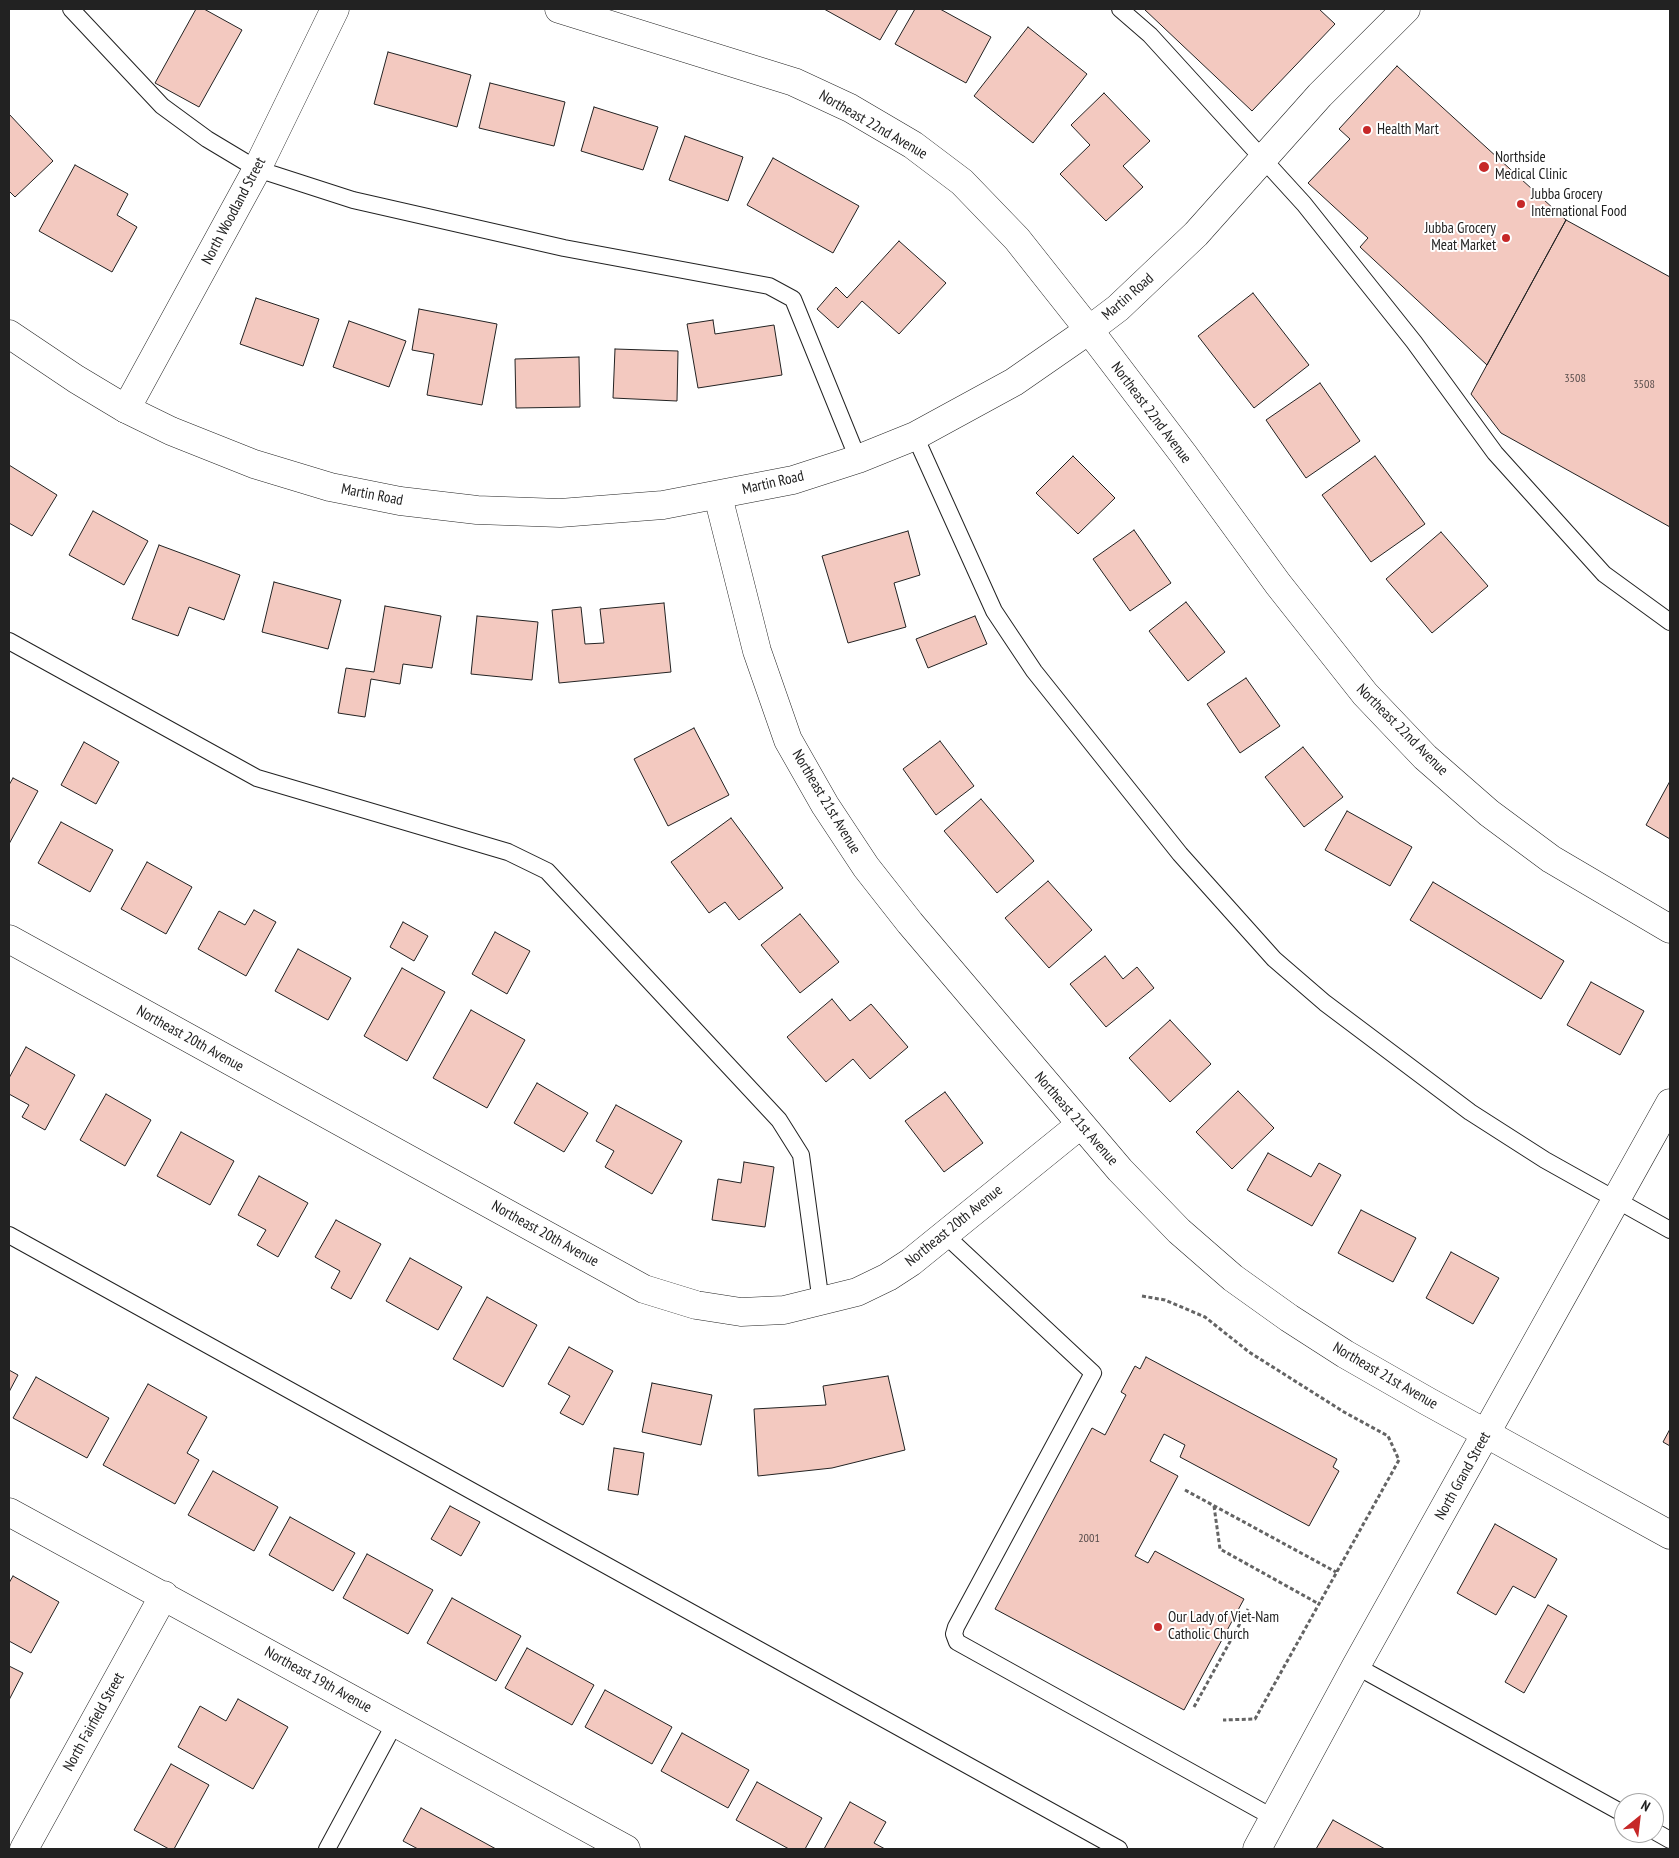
<!DOCTYPE html>
<html>
<head>
<meta charset="utf-8">
<style>
  body { margin:0 }
  #map { position:relative; width:1679px; height:1858px; overflow:hidden; background:#fff; font-family:"PT Sans Narrow",sans-serif }
  canvas { display:block }
  .frame { position:absolute; inset:0; border:10px solid #222; pointer-events:none }
  .north { position:absolute; left:1614px; top:1793px; width:50px; height:50px; box-sizing:border-box; background:#fff; border:1px solid #a7a7a7; border-radius:50%; rotate:29deg; font-size:14px; font-weight:700; line-height:20px; text-align:center; color:#222 }
  .north::after { content:''; display:block; margin:auto; width:18px; height:22px; background:#c62828; clip-path:polygon(50% 0,100% 100%,50% 72%,0 100%) }
</style>
</head>
<body>
<div id="map">
<canvas width="1679" height="1858"></canvas>
<div class="frame"></div>
<div class="north">N</div>
</div>
<script>
const g = document.querySelector('canvas').getContext('2d');
g.lineJoin = 'round';
function fill(path, color) { g.fillStyle = color; g.fill(path, 'evenodd'); }
const shape = rows => new Path2D(rows.map(r => 'M' + r).join(''));
function stroke(path, color, width, dash) { g.strokeStyle = color; g.lineWidth = width; g.lineCap = dash ? 'butt' : 'round'; g.setLineDash(dash || []); g.stroke(path); }
function label(font, color, halo, rows, align = 'center') {
  g.font = font + ' "PT Sans Narrow",sans-serif'; g.lineWidth = 4; g.setLineDash([]); g.textBaseline = 'middle'; g.strokeStyle = halo; g.fillStyle = color; for (const [text, x, y, turn = 0] of rows) {
    g.save(); g.translate(x, y); g.rotate((+turn || 0) * Math.PI / 180); g.textAlign = isNaN(turn) ? turn : align; if (halo) g.strokeText(text, 0, 0); g.fillText(text, 0, 0); g.restore();
  }
}
const building = shape([
  [196,9,204,9,242,30,199,107,155,83,196,9],
  [824,9,898,9,880,40,824,9],
  [915,9,940,9,991,37,966,83,895,44,915,9],
  [1144,9,1319,9,1335,24,1252,111,1144,9],
  [1028,27,1087,74,1033,143,974,96,1028,27],
  [388,52,471,75,457,127,374,104,388,52],
  [1397,66,1566,220,1487,365,1360,247,1368,238,1308,183,1350,139,1339,129,1397,66],
  [490,83,565,102,554,146,479,128,490,83],
  [1104,93,1150,141,1123,166,1143,187,1106,221,1060,174,1090,145,1071,125,1104,93],
  [594,107,658,127,643,170,581,151,594,107],
  [9,114,53,161,15,197,9,191,9,114],
  [685,136,743,157,728,201,669,180,685,136],
  [773,158,859,206,833,253,747,205,773,158],
  [75,165,128,194,117,215,137,227,112,272,39,231,75,165],
  [1566,220,1670,277,1670,527,1501,433,1471,394,1566,220],
  [899,241,946,283,899,334,862,301,838,328,817,309,836,287,847,298,899,241],
  [1253,293,1309,365,1254,408,1198,336,1253,293],
  [256,298,319,319,303,366,240,344,256,298],
  [419,309,497,324,482,405,427,395,434,354,412,350,419,309],
  [713,320,715,334,774,325,782,375,698,388,687,324,713,320],
  [349,321,406,341,389,387,333,367,349,321],
  [615,349,678,351,677,401,613,398,615,349],
  [579,357,580,407,516,408,515,359,579,357],
  [1320,383,1360,441,1306,478,1266,420,1320,383],
  [1073,456,1115,498,1078,534,1036,493,1073,456],
  [1375,456,1425,524,1371,562,1322,495,1375,456],
  [9,465,57,495,32,536,9,523,9,465],
  [93,511,148,541,124,585,69,555,93,511],
  [1134,530,1171,583,1130,611,1093,559,1134,530],
  [908,531,920,575,894,583,906,627,848,643,822,556,908,531],
  [1441,532,1488,586,1432,633,1386,579,1441,532],
  [159,545,240,575,224,620,189,607,178,636,132,619,159,545],
  [274,582,341,600,328,649,262,632,274,582],
  [1186,602,1225,652,1188,681,1149,631,1186,602],
  [664,603,671,672,559,683,552,610,581,607,585,644,604,643,600,609,664,603],
  [385,606,441,616,432,668,403,664,400,684,371,679,365,717,338,713,346,668,374,672,385,606],
  [477,616,538,622,532,680,471,674,477,616],
  [975,616,987,644,928,668,916,639,975,616],
  [1246,678,1280,726,1240,753,1207,704,1246,678],
  [694,728,729,795,668,826,634,759,694,728],
  [940,741,974,786,936,815,903,769,940,741],
  [84,742,119,762,96,804,61,785,84,742],
  [1303,747,1343,797,1304,827,1265,777,1303,747],
  [13,778,38,791,9,844,9,785,13,778],
  [1670,781,1670,839,1646,825,1670,781],
  [981,799,1034,861,997,893,944,831,981,799],
  [1347,811,1412,847,1390,886,1325,850,1347,811],
  [731,818,783,888,739,920,725,902,709,913,671,862,731,818],
  [61,822,113,850,90,892,38,863,61,822],
  [147,862,192,887,166,934,121,909,147,862],
  [1048,881,1092,930,1049,968,1005,918,1048,881],
  [1433,882,1564,961,1541,999,1410,920,1433,882],
  [254,910,276,922,246,976,198,949,219,911,245,925,254,910],
  [800,914,839,962,800,993,761,945,800,914],
  [403,922,428,936,414,961,390,947,403,922],
  [495,932,530,951,507,994,472,974,495,932],
  [298,949,351,978,328,1020,275,991,298,949],
  [1105,956,1123,979,1137,967,1154,988,1106,1027,1070,984,1105,956],
  [402,968,445,992,407,1061,364,1036,402,968],
  [1591,982,1644,1011,1620,1055,1567,1025,1591,982],
  [832,999,850,1021,871,1004,908,1047,870,1079,853,1059,826,1082,787,1037,832,999],
  [471,1010,525,1040,487,1108,433,1078,471,1010],
  [1170,1020,1211,1064,1170,1102,1129,1058,1170,1020],
  [26,1047,75,1075,45,1130,22,1117,29,1105,9,1094,9,1078,26,1047],
  [537,1083,588,1113,564,1152,514,1123,537,1083],
  [1238,1091,1274,1128,1232,1169,1196,1132,1238,1091],
  [945,1092,983,1143,944,1172,905,1121,945,1092],
  [106,1094,151,1120,125,1166,80,1140,106,1094],
  [616,1105,682,1141,652,1194,605,1167,614,1151,596,1141,616,1105],
  [181,1132,234,1161,210,1205,157,1176,181,1132],
  [1268,1153,1311,1177,1319,1163,1341,1175,1312,1226,1247,1190,1268,1153],
  [744,1162,774,1167,765,1227,712,1220,718,1179,741,1183,744,1162],
  [259,1176,308,1203,278,1257,257,1245,266,1230,238,1215,259,1176],
  [1361,1210,1416,1238,1393,1282,1338,1253,1361,1210],
  [336,1220,381,1244,351,1299,331,1288,340,1271,315,1257,336,1220],
  [1451,1252,1499,1278,1473,1324,1426,1298,1451,1252],
  [410,1258,462,1287,438,1330,386,1301,410,1258],
  [487,1297,537,1325,503,1387,453,1359,487,1297],
  [569,1347,613,1371,583,1425,560,1413,570,1396,548,1384,569,1347],
  [1146,1357,1337,1459,1333,1467,1339,1471,1309,1526,1180,1457,1185,1445,1164,1434,1150,1461,1178,1476,1135,1556,1148,1563,1155,1551,1244,1599,1184,1710,995,1609,1092,1428,1105,1435,1126,1395,1121,1392,1135,1366,1140,1369,1146,1357],
  [9,1370,18,1375,9,1392,9,1370],
  [888,1376,905,1450,832,1468,758,1476,754,1409,826,1405,823,1386,888,1376],
  [36,1377,109,1418,87,1458,13,1418,36,1377],
  [652,1383,712,1395,701,1445,642,1432,652,1383],
  [148,1384,207,1417,187,1453,199,1460,175,1504,103,1465,148,1384],
  [1670,1429,1670,1446,1663,1442,1670,1429],
  [614,1448,644,1453,638,1495,608,1490,614,1448],
  [213,1471,278,1507,254,1551,188,1515,213,1471],
  [450,1506,480,1522,461,1556,431,1539,450,1506],
  [290,1517,355,1553,333,1591,269,1555,290,1517],
  [1495,1524,1557,1559,1535,1598,1513,1586,1496,1615,1457,1593,1495,1524],
  [367,1554,433,1590,408,1634,343,1598,367,1554],
  [13,1576,59,1602,31,1653,9,1641,9,1583,13,1576],
  [452,1598,521,1636,496,1681,427,1643,452,1598],
  [1548,1605,1567,1616,1524,1693,1505,1682,1548,1605],
  [527,1648,594,1685,572,1725,505,1688,527,1648],
  [9,1666,23,1673,9,1700,9,1666],
  [605,1690,672,1727,652,1764,585,1727,605,1690],
  [238,1699,288,1727,253,1789,178,1747,200,1706,226,1721,238,1699],
  [682,1733,749,1770,728,1808,661,1771,682,1733],
  [171,1764,209,1785,174,1849,169,1849,134,1830,171,1764],
  [757,1782,822,1818,805,1849,789,1849,736,1820,757,1782],
  [850,1802,886,1822,874,1843,885,1849,824,1849,850,1802],
  [421,1808,496,1849,418,1849,403,1841,421,1808],
  [1333,1820,1385,1849,1316,1849,1333,1820]
]);
fill(building, '#f3c9c0');
stroke(building, '#222', 1);
const lane = shape([
  [71,9,162,106,207,139,257,169,353,200,564,248,769,286,793,299,858,459],
  [1120,9,1150,35,1304,204,1414,342,1495,453,1604,574,1670,622],
  [915,436,994,611,1034,671,1180,854,1274,959,1325,1003,1470,1112,1545,1160,1670,1230],
  [9,641,257,778,508,852,547,871,779,1120,801,1155,821,1303],
  [944,1234,1093,1373,956,1627,954,1634,957,1642,1274,1818],
  [9,1235,1119,1849],
  [1356,1666,1624,1814],
  [1654,1831,1670,1840],
  [327,1849,395,1723]
]);
const street = shape([
  [559,9,794,82,850,108,913,145,962,182,1017,239,1089,330,1184,455,1278,584,1365,694,1425,757,1489,813,1551,859,1670,929],
  [126,409,257,169,335,9],
  [9,939,644,1289,696,1305,741,1312,784,1310,857,1292,888,1277,911,1262,1080,1125],
  [9,1512,626,1849],
  [24,1849,164,1595]
]);
const secondary = shape([
  [9,334,76,379,126,409,171,431,254,464,330,487,400,501,477,510,560,513,663,505,793,480,858,459,915,436,1014,382,1089,330,1118,308,1196,234,1320,95,1406,9],
  [718,496,757,651,788,740,825,805,866,867,910,923,1120,1170,1179,1231,1233,1278,1289,1318,1345,1354,1427,1401,1670,1535],
  [1257,1849,1356,1666,1670,1103]
]);
stroke(lane, '#222', 18);
stroke(street, '#222', 29);
stroke(secondary, '#222', 29);
stroke(shape([
  [1142,1296,1165,1300,1205,1317,1249,1352,1344,1412,1388,1436,1399,1460,1255,1719,1223,1720],
  [1185,1490,1336,1572],
  [1214,1506,1220,1549,1319,1604],
  [1194,1707,1248,1609]
]), '#646464', 3, [4, 2.5]);
stroke(lane, '#fff', 16);
stroke(street, '#fff', 28);
stroke(secondary, '#fff', 28);
for (const [x, y, r, color] of [
  [1367,130,5,"#c62828"],
  [1484,167,6,"#c62828"],
  [1521,204,5,"#c62828"],
  [1506,238,5,"#c62828"],
  [1158,1627,5,"#c62828"]
]) { const dot = new Path2D(); dot.arc(x, y, r, 0, 2 * Math.PI); g.fillStyle = color; g.fill(dot); stroke(dot, '#fff', 2); }
label('12px', '#564c4a', null, [
  ["3508",1575,379],
  ["3508",1644,385],
  ["2001",1089,1539]
]);
label('15px', '#222', '#fff', [
  ["Northeast 22nd Avenue",873,125,30],
  ["North Woodland Street",234,211,-62],
  ["Martin Road",1128,297,-41],
  ["Northeast 22nd Avenue",1151,413,53],
  ["Martin Road",773,483,-13],
  ["Martin Road",372,495,11],
  ["Northeast 22nd Avenue",1402,730,45],
  ["Northeast 21st Avenue",826,802,59],
  ["Northeast 20th Avenue",190,1039,29],
  ["Northeast 21st Avenue",1076,1119,49],
  ["Northeast 20th Avenue",954,1226,-39],
  ["Northeast 20th Avenue",545,1234,29],
  ["Northeast 21st Avenue",1385,1376,30],
  ["North Grand Street",1463,1476,-61],
  ["Northeast 19th Avenue",318,1680,29],
  ["North Fairfield Street",94,1722,-61]
]);
label('15px', '#222', '#fff', [
  ["Health Mart",1377,130],
  ["Northside",1495,158],
  ["Medical Clinic",1495,175],
  ["Jubba Grocery",1531,195],
  ["International Food",1531,212],
  ["Jubba Grocery",1496,229,"right"],
  ["Meat Market",1496,246,"right"],
  ["Our Lady of Viet-Nam",1168,1618],
  ["Catholic Church",1168,1635]
], 'left');
</script>
</body>
</html>
